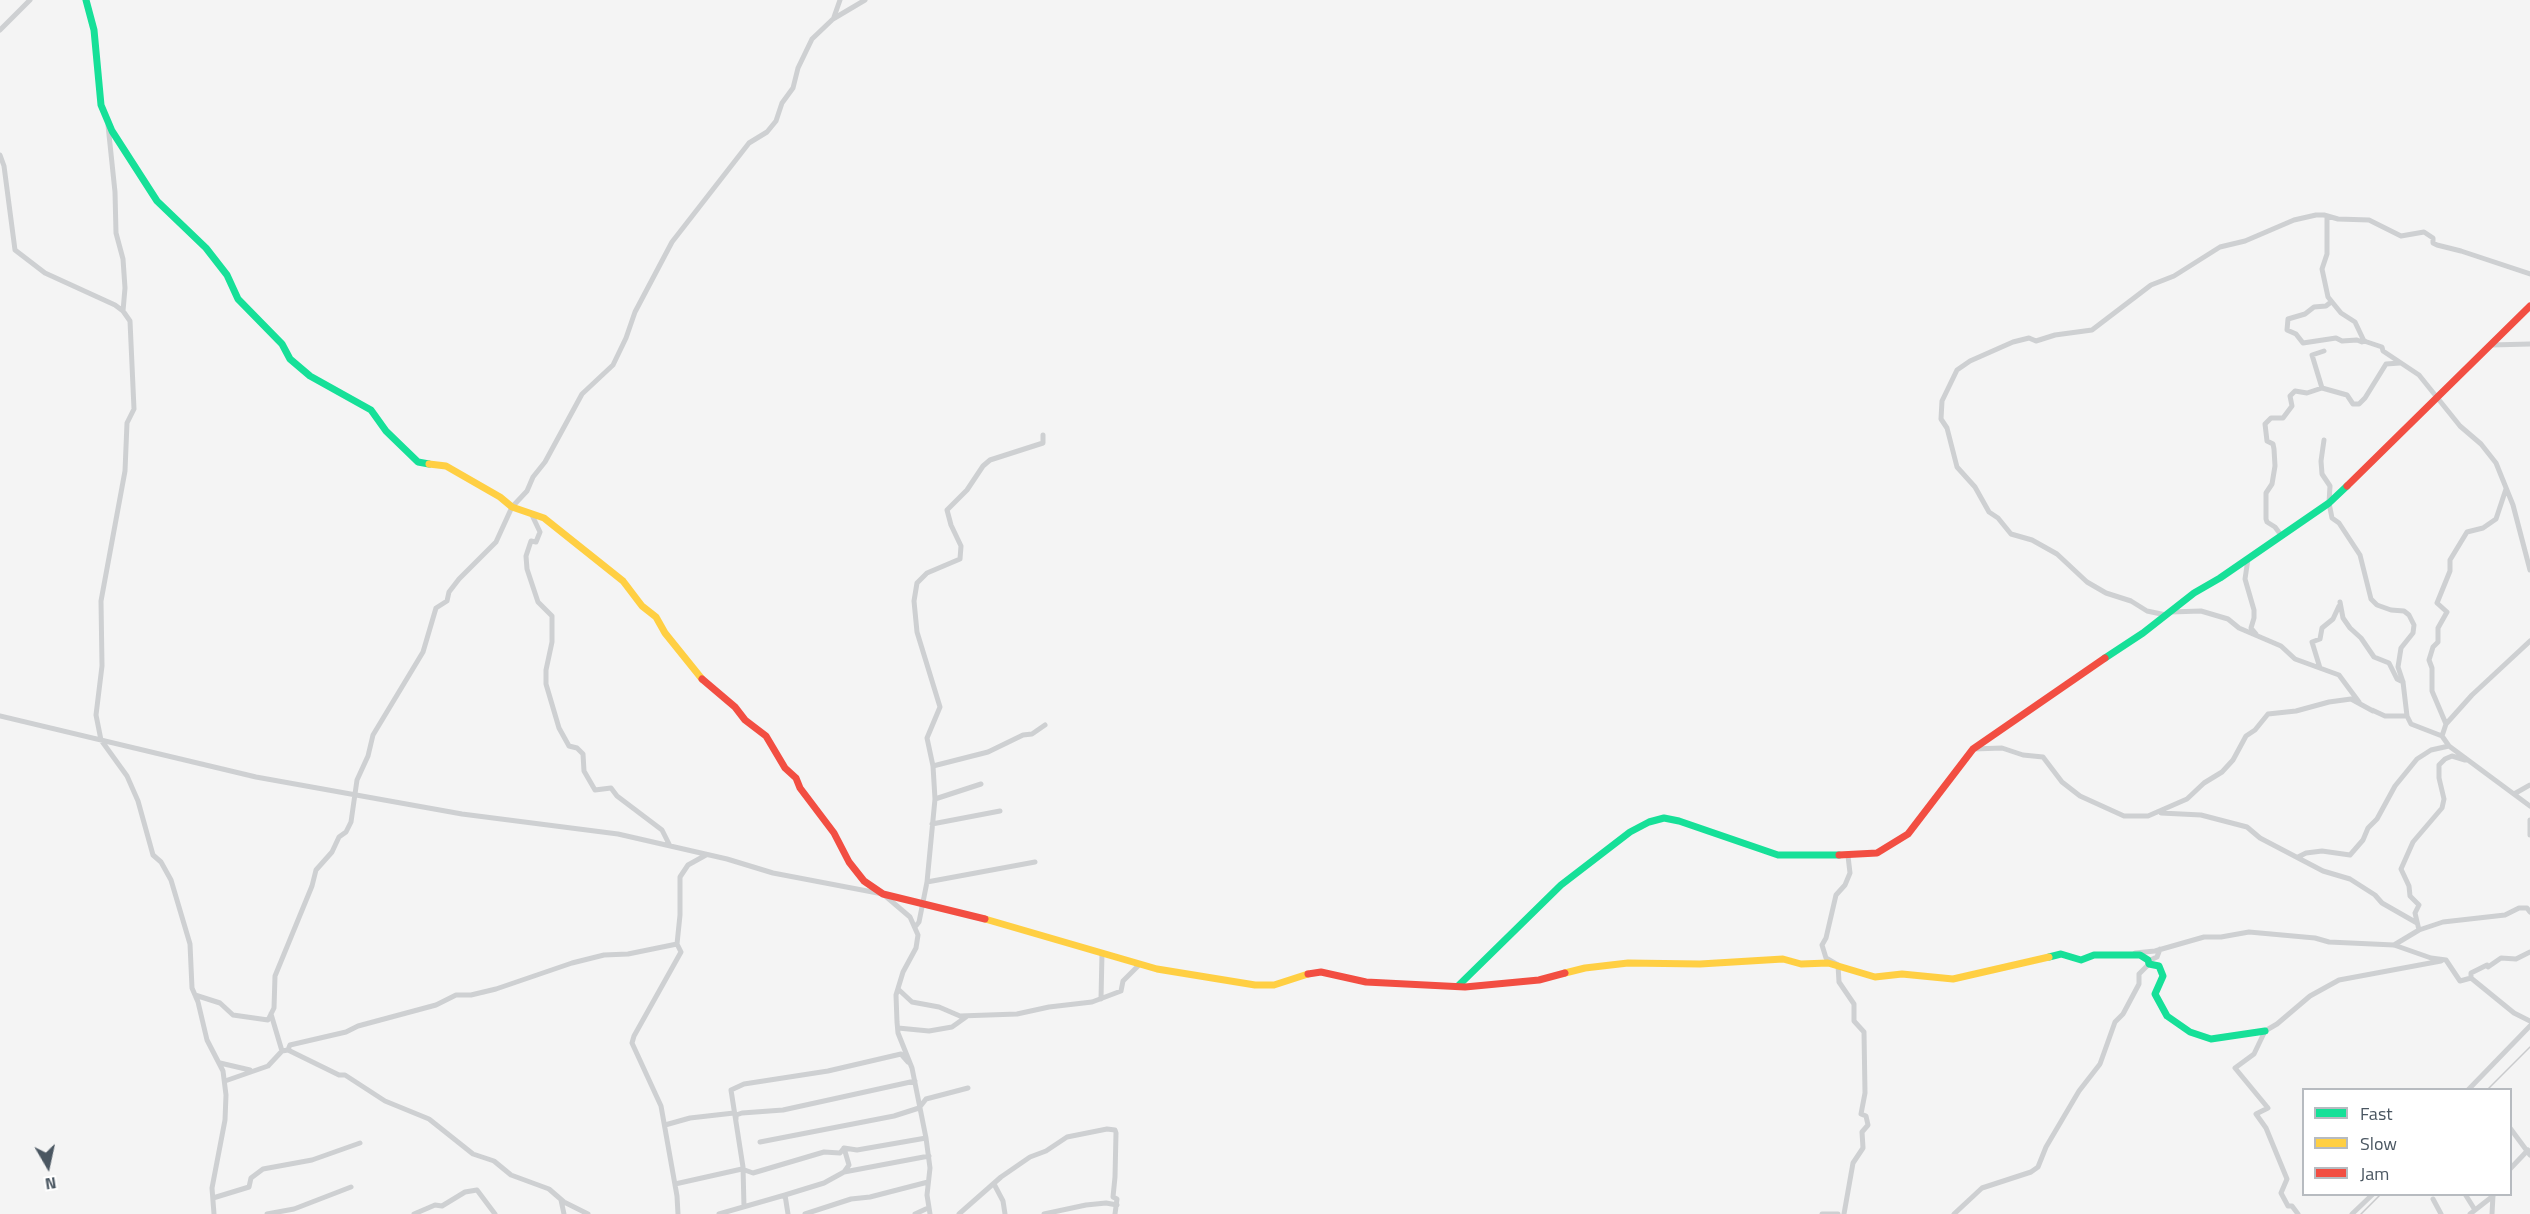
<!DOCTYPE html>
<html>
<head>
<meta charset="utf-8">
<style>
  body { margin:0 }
  #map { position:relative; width:2530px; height:1214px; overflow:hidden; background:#f4f4f4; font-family:"Titillium Web",sans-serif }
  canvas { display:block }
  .legend { position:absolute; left:2302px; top:1088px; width:210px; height:108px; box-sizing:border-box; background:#fff; border:2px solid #b7bbc0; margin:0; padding:8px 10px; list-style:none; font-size:18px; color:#4a5661 }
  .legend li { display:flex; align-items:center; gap:12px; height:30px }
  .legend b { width:30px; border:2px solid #b7bbc0 }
  .north { position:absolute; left:18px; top:1136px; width:60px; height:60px; -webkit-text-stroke:4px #fff; paint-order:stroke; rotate:171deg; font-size:16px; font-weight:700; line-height:24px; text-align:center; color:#4a5661 }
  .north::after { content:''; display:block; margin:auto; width:21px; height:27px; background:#4a5661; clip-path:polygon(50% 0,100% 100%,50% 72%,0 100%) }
</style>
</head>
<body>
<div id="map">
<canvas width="2530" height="1214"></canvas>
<ul class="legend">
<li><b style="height:8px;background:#16e098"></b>Fast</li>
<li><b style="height:8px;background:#ffcf43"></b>Slow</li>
<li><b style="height:8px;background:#f24e42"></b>Jam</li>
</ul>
<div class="north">N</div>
</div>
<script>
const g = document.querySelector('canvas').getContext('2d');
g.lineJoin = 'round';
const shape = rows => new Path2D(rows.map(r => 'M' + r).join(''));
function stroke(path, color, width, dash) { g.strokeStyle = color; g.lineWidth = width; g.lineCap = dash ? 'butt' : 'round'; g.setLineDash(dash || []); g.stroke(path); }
stroke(shape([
  [834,17,840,0],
  [0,30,30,0],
  [108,125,115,192,116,233,123,259,125,288,123,311],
  [0,155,4,166,15,250,45,273,115,305,123,311,130,321,134,409,127,423,125,471,101,601,102,666,96,715,101,740,127,776,138,801,153,855,161,862,171,880,190,944,192,988,198,1002,207,1040,223,1071,226,1095,225,1120,212,1188,214,1214],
  [2327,216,2327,254,2322,269,2328,297,2341,313,2355,322,2364,341,2382,347,2383,351,2419,375,2460,426,2481,444,2496,463,2513,505,2530,570],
  [2331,302,2326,306,2314,307,2305,314,2288,319,2287,330,2296,334,2303,343,2336,338,2342,341,2357,340,2362,342,2365,341],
  [2491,345,2530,344],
  [2322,388,2312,355,2324,351],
  [2324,440,2321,461,2322,474,2330,486,2329,503,2332,518,2339,523,2360,555,2371,599,2377,605,2391,610,2404,611,2409,615,2414,625,2413,633,2401,648,2398,667,2403,682,2407,716],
  [531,513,540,532,536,542,531,541,526,556,527,569,538,602,552,616,552,642,546,670,546,684,559,728,569,746,577,748,583,754,584,771,595,790,611,788,617,796,662,830,670,846],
  [2281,535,2275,527,2267,522,2266,519,2266,493,2272,484,2275,466,2274,449,2273,444,2267,441,2265,424,2271,418,2283,418,2292,406,2290,396,2295,391,2307,393,2322,388,2347,395,2353,404,2359,404,2365,398,2386,364,2400,363],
  [2248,559,2245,579,2254,610,2254,618,2251,628,2256,634],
  [2340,602,2343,618,2350,628,2361,638,2374,657,2389,663,2397,679,2403,682],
  [2170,612,2201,611,2228,619,2239,628,2281,646,2295,659,2339,675,2359,702],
  [2166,615,2147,611,2131,601,2106,593,2087,582,2057,554,2032,540,2011,534,1998,518,1989,512,1975,487,1957,467,1947,428,1941,419,1942,401,1957,370,1970,361,2013,342,2029,338,2036,341,2055,335,2092,330,2151,285,2174,276,2220,247,2245,241,2294,220,2316,215,2324,215,2338,219,2369,220,2401,236,2424,232,2433,238,2433,243,2437,245,2461,251,2530,274],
  [2320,668,2312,642,2320,639,2322,628,2333,619,2339,606],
  [2372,710,2385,716,2407,716,2411,724,2442,736,2449,746,2530,806],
  [0,716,256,777,462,814,618,834,727,859,773,873,883,894,910,917,918,935,916,948,903,972,896,995,897,1022,898,1033,912,1068,926,1138,930,1168,927,1195,930,1214],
  [2446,724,2432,691,2432,668,2429,660,2433,647,2438,642,2438,628,2447,612,2437,603,2450,571,2450,560,2467,532,2483,528,2496,519,2506,489],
  [2442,736,2446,724,2472,695,2530,641],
  [1973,749,2002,748,2023,755,2043,757,2062,782,2080,796,2124,816,2148,816,2187,799,2204,783,2222,772,2233,760,2246,736,2255,730,2268,714,2296,711,2329,702,2351,699,2373,711],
  [933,766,988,752,1023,735,1032,734,1045,725],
  [2514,794,2530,785],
  [935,799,981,784],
  [2161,813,2201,815,2247,827,2260,838,2323,871,2350,879,2375,895,2382,903,2417,923],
  [2530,820,2530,835],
  [932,824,1000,811],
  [2298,857,2306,853,2322,851,2350,855,2363,840,2368,828,2377,819,2395,786,2417,759,2431,750,2449,746],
  [927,882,1035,862],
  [915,927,919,922,927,882,935,799,933,766,927,738,940,707,917,632,914,601,917,583,927,573,960,559,961,546,951,525,947,510,967,490,983,466,990,460,1043,443,1043,435],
  [2419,930,2415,913,2419,905,2410,896,2409,886,2401,869,2413,842,2442,808,2444,799,2439,778,2439,765,2445,759,2452,756,2465,760],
  [2394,945,2419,930,2443,922,2505,915,2519,908,2527,908,2530,912],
  [2135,953,2155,951,2204,937,2221,937,2249,932,2315,938,2329,942,2394,945,2431,958,2446,960,2460,981,2471,978,2514,1013,2530,1021],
  [2148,961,2157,957,2160,949],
  [2471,978,2471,973,2487,965,2488,967,2501,958,2516,959,2530,952],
  [898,989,912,1002,939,1007,960,1016,1017,1014,1049,1007,1092,1002,1121,991,1123,981,1140,964],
  [195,995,220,1003,233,1015,268,1020,274,1008,275,976,312,886,316,870,332,852,339,837,346,832,351,822,357,780,368,756,373,735,423,652,436,608,447,601,449,592,459,579,496,542,512,507,527,491,533,477,545,462,582,394,613,365,626,338,635,312,672,242,749,143,767,132,776,121,782,103,793,88,798,68,812,39,833,19,865,0],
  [1101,999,1102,953],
  [271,1014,282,1051],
  [898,1028,929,1031,952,1027,966,1017],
  [288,1050,290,1045,346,1032,358,1026,436,1005,456,995,471,995,496,989,572,963,604,955,628,954,677,944],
  [220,1063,250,1070],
  [225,1081,268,1066,282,1051,288,1050,339,1075,345,1075,385,1101,429,1119,473,1154,494,1161,511,1175,549,1189,564,1202,588,1214],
  [2468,1090,2530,1026],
  [736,1119,736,1115,742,1113,783,1110,915,1081],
  [665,1125,690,1118,734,1113],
  [2510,1128,2530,1155],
  [760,1142,894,1116,919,1108,926,1099,968,1088],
  [2510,1169,2528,1150],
  [844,1172,929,1156],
  [675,1184,742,1169,753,1173,824,1152,840,1153,844,1148,857,1150,926,1138],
  [994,1184,1003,1201,1005,1214],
  [2465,1194,2475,1210],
  [785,1195,824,1183,844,1172,849,1165,844,1148],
  [213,1198,249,1187,251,1178,263,1169,312,1160,360,1143],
  [2433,1199,2441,1214],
  [561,1200,564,1214],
  [744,1207,743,1167,731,1090,744,1084,828,1071,901,1054,908,1062],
  [267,1214,294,1209,351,1187],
  [414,1214,435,1205,442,1206,465,1192,477,1190,495,1214],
  [678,1214,677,1196,661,1106,632,1043,634,1036,681,952,677,944,680,915,680,877,688,865,706,855],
  [719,1214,785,1195,788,1214],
  [805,1214,851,1199,870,1197,928,1182],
  [915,1214,928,1208],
  [959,1214,1001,1177,1030,1157,1046,1151,1067,1137,1107,1129,1115,1130,1116,1133,1115,1177,1113,1197,1117,1199,1115,1214],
  [1044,1214,1086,1205,1106,1203,1117,1205],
  [1822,1214,1838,1214],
  [1844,1214,1853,1163,1863,1148,1862,1132,1868,1125,1866,1116,1861,1114,1865,1093,1864,1032,1854,1021,1854,1004,1839,982,1838,965,1826,958,1822,945,1826,938,1836,895,1845,885,1850,873,1848,856],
  [1954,1214,1982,1188,2031,1172,2038,1167,2046,1147,2079,1091,2100,1064,2115,1022,2123,1014,2139,984,2139,974,2149,964],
  [2298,1214,2292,1206,2288,1206,2281,1193,2287,1179,2266,1128,2256,1114,2268,1108,2235,1068,2254,1054,2265,1031,2277,1024,2310,996,2339,980,2441,961],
  [2352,1214,2373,1194],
  [2470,1214,2493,1196],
  [2492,1214,2493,1195]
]), '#ced0d2', 5);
stroke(shape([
  [86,0,94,30,101,105,112,131,157,201,206,248,227,275,238,299,282,344,290,359,310,376,371,410,386,431,418,462,429,464],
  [2105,658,2143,633,2194,593,2220,578,2329,503,2347,486],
  [2049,957,2061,954,2081,960,2094,955,2140,955,2148,960,2149,964,2159,966,2163,976,2155,994,2167,1016,2190,1032,2211,1039,2265,1031],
  [1459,985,1561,885,1630,832,1649,822,1664,818,1679,821,1778,855,1839,855]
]), '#16e098', 7);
stroke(shape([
  [429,464,446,466,500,497,512,507,544,518,623,581,642,606,656,617,665,633,702,679],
  [985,919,1157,969,1255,985,1274,985,1308,974],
  [1565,973,1585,968,1628,963,1700,964,1783,959,1801,964,1828,963,1875,977,1902,974,1953,979,2049,957]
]), '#ffcf43', 7);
stroke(shape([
  [2347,486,2530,306],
  [702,679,735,707,745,720,766,736,785,768,796,778,800,788,834,833,849,862,864,881,883,894,985,919],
  [1839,855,1877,853,1908,834,1973,749,2105,658],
  [1308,974,1321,972,1366,982,1465,987,1539,980,1565,973]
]), '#f24e42', 7);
stroke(shape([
  [2487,1090,2530,1047],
  [2361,1214,2381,1194]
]), '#c9cacc', 1.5);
</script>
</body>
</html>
